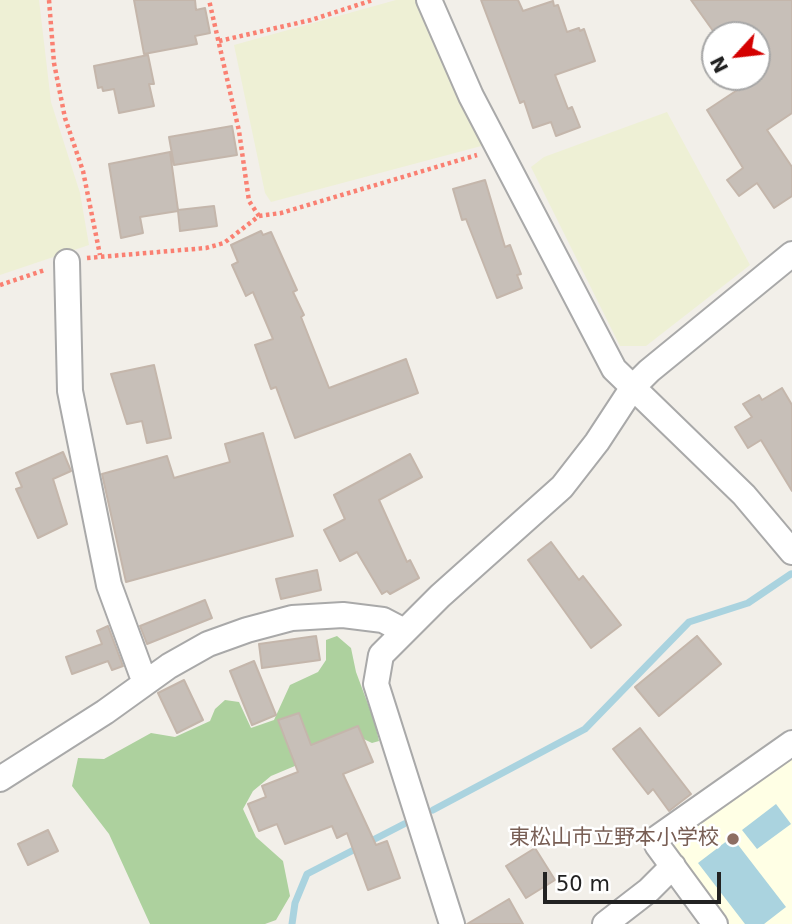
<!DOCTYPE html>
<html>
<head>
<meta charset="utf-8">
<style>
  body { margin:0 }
  #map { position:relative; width:792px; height:924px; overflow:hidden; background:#f2efe9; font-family:"DejaVu Sans",sans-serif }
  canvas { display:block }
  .north { position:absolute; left:701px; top:21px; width:70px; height:70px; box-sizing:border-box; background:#fff; border:2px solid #a7a7a7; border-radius:50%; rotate:243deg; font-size:19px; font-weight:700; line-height:28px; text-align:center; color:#222 }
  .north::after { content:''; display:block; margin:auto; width:24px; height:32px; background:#d40000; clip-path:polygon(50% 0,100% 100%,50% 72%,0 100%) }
  .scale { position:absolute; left:543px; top:872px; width:178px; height:32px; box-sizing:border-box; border:4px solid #222; border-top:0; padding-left:9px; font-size:21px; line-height:24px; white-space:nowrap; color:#222; -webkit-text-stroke:5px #fff; paint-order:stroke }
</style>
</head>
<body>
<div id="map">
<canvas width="792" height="924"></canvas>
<div class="north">N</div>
<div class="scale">50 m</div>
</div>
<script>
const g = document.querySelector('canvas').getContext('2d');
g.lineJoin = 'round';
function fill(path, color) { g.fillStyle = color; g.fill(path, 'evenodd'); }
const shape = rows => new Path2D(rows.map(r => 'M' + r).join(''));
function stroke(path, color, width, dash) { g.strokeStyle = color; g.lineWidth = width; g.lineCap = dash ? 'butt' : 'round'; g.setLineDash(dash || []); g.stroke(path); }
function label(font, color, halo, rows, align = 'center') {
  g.font = font + ' "DejaVu Sans","Noto Sans JP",sans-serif'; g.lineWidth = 5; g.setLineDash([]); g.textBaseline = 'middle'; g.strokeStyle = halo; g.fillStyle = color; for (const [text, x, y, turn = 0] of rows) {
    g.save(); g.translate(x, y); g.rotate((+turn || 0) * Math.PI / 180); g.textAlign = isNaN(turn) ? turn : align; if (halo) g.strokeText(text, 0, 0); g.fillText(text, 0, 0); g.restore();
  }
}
fill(shape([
  [792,755,792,924,726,924,672,847,676,831]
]), '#ffffe5');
fill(shape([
  [0,0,39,0,51,102,80,193,89,245,0,275],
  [396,0,415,0,450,81,485,145,271,202,265,193,234,45],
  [667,112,750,265,646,346,620,346,531,167,544,157]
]), '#eef0d5');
fill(shape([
  [337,636,351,648,356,672,375,723,379,741,372,743,351,733,302,763,271,776,253,791,243,809,256,837,283,861,290,896,276,920,265,924,150,924,109,834,72,786,78,758,104,759,151,733,175,737,210,721,215,709,225,700,239,702,251,728,274,720,290,685,318,672,326,660,326,640]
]), '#add19e');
fill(shape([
  [776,804,791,824,757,849,742,830],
  [732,837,786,907,764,924,745,924,698,863]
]), '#aad3df');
stroke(shape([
  [433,810,585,729,689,622,748,603,791,574],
  [292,924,295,903,307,874,404,824]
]), '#aad3df', 7);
const building = shape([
  [134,0,195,0,196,10,205,8,210,33,195,36,197,44,144,54,134,0],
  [481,0,518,0,523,11,553,1,554,6,558,5,567,32,579,28,580,31,584,29,595,61,555,75,568,109,572,107,580,127,556,136,551,122,533,128,524,101,520,103,481,0],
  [691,0,792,0,792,113,767,130,792,167,792,196,774,208,757,183,739,196,727,180,743,168,707,110,757,77,757,35,730,35,726,29,716,35,691,0],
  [148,55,154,84,149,84,154,106,119,113,114,89,103,91,102,87,98,88,94,66,148,55],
  [232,126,237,155,174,165,169,137,232,126],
  [170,152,178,210,214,206,217,226,180,231,178,211,140,217,143,233,121,238,109,164,170,152],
  [485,180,505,247,510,245,521,274,517,275,522,288,497,298,466,219,462,220,453,189,485,180],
  [261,231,263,235,271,232,297,290,293,292,304,315,301,317,329,388,406,359,418,393,295,438,276,387,271,389,255,345,273,339,253,292,246,296,232,265,238,262,231,245,261,231],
  [154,365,171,438,147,443,142,421,127,424,111,374,154,365],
  [782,388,792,405,792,491,761,440,748,448,735,427,752,417,743,404,759,395,762,400,782,388],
  [263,433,293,536,126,582,102,474,167,456,174,478,230,462,225,444,263,433],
  [63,452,71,471,53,479,67,524,38,538,16,489,22,487,16,473,63,452],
  [410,454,422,477,379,500,407,562,410,560,419,578,390,594,387,591,382,594,357,552,340,561,324,530,345,519,334,495,410,454],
  [551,542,579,580,583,576,621,625,591,648,528,560,551,542],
  [317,570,321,590,281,599,276,579,317,570],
  [205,600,212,618,147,644,140,626,205,600],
  [108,626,123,666,112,670,108,661,72,674,66,657,102,644,97,631,108,626],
  [316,636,320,660,262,668,259,644,316,636],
  [697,636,721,664,659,716,635,687,697,636],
  [254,661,276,715,252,725,230,671,254,661],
  [184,680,203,720,177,733,158,693,184,680],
  [299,713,311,745,358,726,373,762,343,774,376,845,387,841,400,878,368,890,347,833,337,838,332,826,285,844,277,824,259,831,248,804,266,797,262,786,298,772,278,720,299,713],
  [640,728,691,794,669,811,653,789,648,794,613,749,640,728],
  [48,830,58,851,28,865,18,844,48,830],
  [535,848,555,880,526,898,506,866,535,848],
  [509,899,523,924,467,924,509,899]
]);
fill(building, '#c7bfb8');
stroke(building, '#c4b6ab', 2);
const minor = shape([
  [429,0,471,96,614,369,744,495,792,552],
  [67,262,70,391,109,585,145,683],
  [0,779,105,712,169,666,208,644,247,630,292,618,343,615,383,620,404,631],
  [452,924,376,684,381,655,440,596,562,487,597,442,633,387,649,371,792,254],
  [605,924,649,890,673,866],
  [715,924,657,845,657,838,792,743]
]);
stroke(minor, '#a9a9a9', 28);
stroke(shape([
  [49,0,54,63,65,118,83,171,100,255],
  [219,41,311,20,373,0],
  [259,216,281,213,477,155],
  [87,258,206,248,224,243,259,216,249,201,239,131,209,0],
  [0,285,45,270]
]), '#fa8072', 4.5, [3.5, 3.5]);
stroke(minor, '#fff', 24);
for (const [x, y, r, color] of [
  [733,839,7,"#8d6e63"]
]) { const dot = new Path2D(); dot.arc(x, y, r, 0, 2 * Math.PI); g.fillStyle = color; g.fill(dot); stroke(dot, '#fff', 2.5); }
label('21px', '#785e54', '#fff', [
  ["東松山市立野本小学校",719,839]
], 'right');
</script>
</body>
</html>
